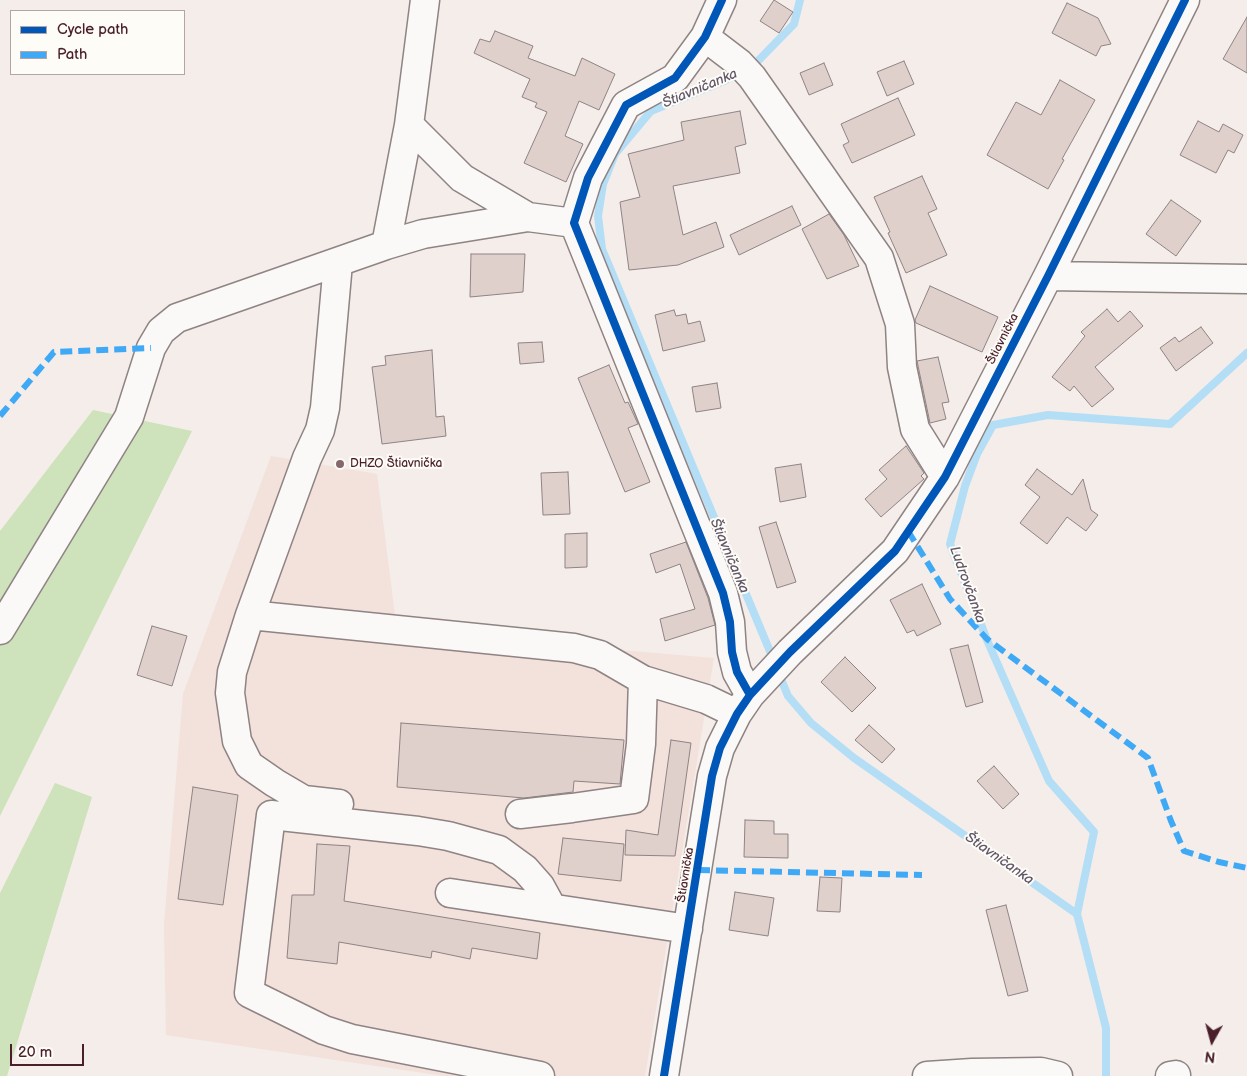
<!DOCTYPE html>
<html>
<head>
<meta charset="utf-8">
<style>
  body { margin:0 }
  #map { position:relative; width:1247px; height:1076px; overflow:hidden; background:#f4ede9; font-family:"Balsamiq Sans",sans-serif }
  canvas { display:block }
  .legend { position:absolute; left:10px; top:10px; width:175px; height:65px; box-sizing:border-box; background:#fdfcf7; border:1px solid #b5a4a5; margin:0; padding:6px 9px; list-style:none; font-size:15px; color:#4a1f2b }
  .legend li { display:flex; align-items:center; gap:10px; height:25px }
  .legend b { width:25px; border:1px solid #b5a4a5 }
  .north { position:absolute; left:1187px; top:1016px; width:50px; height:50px; -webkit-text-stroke:4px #fdfcf7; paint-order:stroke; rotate:187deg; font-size:14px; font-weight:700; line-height:20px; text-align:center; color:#4a1f2b }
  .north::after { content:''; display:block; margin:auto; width:18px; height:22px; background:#4a1f2b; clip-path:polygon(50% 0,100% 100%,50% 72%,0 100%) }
  .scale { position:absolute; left:10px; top:1044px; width:74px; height:22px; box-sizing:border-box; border:2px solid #4a1f2b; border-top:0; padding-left:6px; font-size:15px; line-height:18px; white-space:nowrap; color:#4a1f2b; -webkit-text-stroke:4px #fdfcf7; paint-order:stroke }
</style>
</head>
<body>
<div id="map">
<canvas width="1247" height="1076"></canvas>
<ul class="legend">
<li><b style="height:6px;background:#0057b8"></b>Cycle path</li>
<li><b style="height:6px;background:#3fa9f5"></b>Path</li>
</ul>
<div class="north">N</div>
<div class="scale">20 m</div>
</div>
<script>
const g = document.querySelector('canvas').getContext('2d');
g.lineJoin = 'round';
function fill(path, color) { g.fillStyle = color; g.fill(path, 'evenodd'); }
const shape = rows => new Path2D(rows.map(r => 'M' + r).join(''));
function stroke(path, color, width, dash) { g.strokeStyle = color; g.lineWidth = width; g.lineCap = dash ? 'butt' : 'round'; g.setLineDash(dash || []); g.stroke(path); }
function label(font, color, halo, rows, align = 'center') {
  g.font = font + ' "Balsamiq Sans",sans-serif'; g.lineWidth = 4; g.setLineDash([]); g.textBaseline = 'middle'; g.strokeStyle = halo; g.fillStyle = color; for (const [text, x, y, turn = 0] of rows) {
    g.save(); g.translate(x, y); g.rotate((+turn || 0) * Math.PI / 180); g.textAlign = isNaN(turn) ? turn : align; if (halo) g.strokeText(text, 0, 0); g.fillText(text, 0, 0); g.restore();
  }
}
fill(shape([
  [271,456,377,474,397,631,714,658,645,1076,444,1076,166,1035,164,924,183,694]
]), '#f3e1db');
fill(shape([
  [93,410,192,431,0,816,0,531],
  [55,783,92,797,7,1076,0,1076,0,893]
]), '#cee2bb');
stroke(shape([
  [774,661,602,249,598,216,603,184,615,154,651,111,726,80,752,67,794,24,800,0],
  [778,672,788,696,811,723,854,758,1077,914,1106,1028,1106,1076],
  [1077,914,1094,832,1049,781,987,640,950,544,965,486,977,454,993,425,1048,415,1170,424,1247,353]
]), '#b4def6', 8);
const building = shape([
  [774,0,793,12,779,33,760,21,774,0],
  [1067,3,1098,18,1111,44,1101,46,1096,56,1052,33,1067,3],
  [1247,17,1247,73,1223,59,1247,17],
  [495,31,533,46,528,58,575,76,582,58,615,74,599,110,579,101,565,136,583,144,566,182,524,163,547,112,535,107,537,103,522,97,530,79,474,53,480,39,490,42,495,31],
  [904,61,914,84,887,96,877,72,904,61],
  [824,63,833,85,809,95,800,73,824,63],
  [1060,80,1095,100,1062,159,1064,160,1048,189,987,155,1016,102,1041,115,1060,80],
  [898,98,915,135,852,163,843,145,849,142,841,124,898,98],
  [740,111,746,144,735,147,740,173,673,186,683,235,716,222,724,247,678,265,629,270,620,202,640,197,628,154,684,140,681,122,740,111],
  [1198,121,1219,132,1223,124,1243,135,1234,153,1228,150,1216,173,1180,155,1198,121],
  [922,176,937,209,928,213,947,255,906,273,888,233,890,232,874,197,922,176],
  [1171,200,1201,221,1176,256,1146,234,1171,200],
  [792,206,801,225,739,255,730,235,792,206],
  [829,214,844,235,859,266,827,279,802,229,829,214],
  [471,254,525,254,523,292,470,297,471,254],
  [930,286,998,317,982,352,916,323,915,320,930,286],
  [1107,309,1118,322,1130,311,1143,326,1095,367,1114,389,1092,407,1074,386,1070,391,1052,377,1085,336,1081,332,1107,309],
  [674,310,676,316,686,314,688,324,700,321,705,341,663,351,655,315,674,310],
  [1201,327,1213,343,1176,371,1160,348,1175,337,1179,342,1201,327],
  [542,342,544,362,520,364,518,343,542,342],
  [432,350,436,417,444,416,446,436,382,444,372,367,386,365,385,356,432,350],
  [938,357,949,402,942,403,946,419,930,423,917,361,938,357],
  [609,365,625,403,628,402,638,424,628,428,650,482,625,492,578,378,609,365],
  [717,383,721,408,696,412,692,387,717,383],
  [906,446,924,473,921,476,924,479,881,517,865,499,887,479,879,470,906,446],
  [801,464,806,497,780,502,775,468,801,464],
  [1037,469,1072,495,1083,479,1091,510,1098,515,1086,531,1067,517,1047,544,1020,523,1040,497,1025,485,1037,469],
  [568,472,570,514,543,515,541,473,568,472],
  [776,522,796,582,777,588,759,527,776,522],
  [587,533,587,567,565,568,565,534,587,533],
  [686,542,708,598,715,625,665,641,660,619,695,609,680,564,656,573,650,554,686,542],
  [922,584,941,624,917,636,914,630,907,633,890,600,922,584],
  [152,626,187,636,172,686,137,675,152,626],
  [968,645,983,702,966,707,950,649,968,645],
  [845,657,876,688,852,712,821,682,845,657],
  [401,723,624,740,620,784,574,781,573,792,524,798,397,787,401,723],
  [869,725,895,749,882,763,855,740,869,725],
  [671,740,691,743,675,856,625,855,626,830,658,835,671,740],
  [994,766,1019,794,1003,809,977,781,994,766],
  [193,787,238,795,223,905,178,899,193,787],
  [745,820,774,821,774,834,788,834,788,858,744,857,745,820],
  [563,838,624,844,621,881,558,874,563,838],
  [317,844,350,846,344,901,540,933,537,959,472,948,470,959,432,951,431,958,339,942,337,964,287,958,292,895,314,895,317,844],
  [820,877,842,878,840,912,817,911,820,877],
  [735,892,774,898,768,936,729,930,735,892],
  [1006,905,1028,991,1008,996,986,910,1006,905]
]);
fill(building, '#dfd0cc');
stroke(building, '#8f8384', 1);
const minor = shape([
  [425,0,409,125,462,178,528,217,574,223],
  [722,0,705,37,675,78,626,105,588,178,574,223,723,593,730,622,732,652,737,672,750,695],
  [705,37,739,63,752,77,879,258,900,324,902,367,915,429,945,477],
  [386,245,409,125],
  [338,263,325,408,320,430,307,458,250,615,574,648,600,655,643,680,706,699,737,714],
  [1048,276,1247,279],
  [250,615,232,672,230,693,237,741,249,765,275,783,304,800,339,804],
  [0,630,129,417,151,348,161,331,177,318,386,245,423,234,528,217],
  [520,814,572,808,634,799,641,744,643,680],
  [450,893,688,929],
  [540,1076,352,1039,324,1030,249,993,271,815,418,831,448,836,499,850,525,869,540,886,552,908],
  [664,1076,712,776,720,748,737,714,750,695,790,652,895,551,945,477,1048,276,1185,0],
  [927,1076,972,1073,1041,1072,1058,1076],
  [1170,1076,1176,1075]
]);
stroke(minor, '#8f8384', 31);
stroke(minor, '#faf9f7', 28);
stroke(shape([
  [0,416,54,352,151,348],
  [908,531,950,599,987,639,1148,758,1171,821,1184,851,1219,862,1247,868],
  [698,870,922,875]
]), '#3fa9f5', 6, [12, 6]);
stroke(shape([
  [722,0,705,37,675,78,626,105,588,178,574,223,723,593,730,622,732,652,737,672,750,695],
  [664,1076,712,776,720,748,737,714,750,695,790,652,895,551,945,477,1048,276,1185,0]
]), '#0057b8', 8);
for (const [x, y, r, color] of [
  [340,464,5,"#86676e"]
]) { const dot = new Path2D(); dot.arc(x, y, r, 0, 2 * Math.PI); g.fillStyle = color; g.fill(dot); stroke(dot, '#fdfcf7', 2); }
label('12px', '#4a1f2b', '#fdfcf7', [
  ["Štiavnička",1003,339,-63],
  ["Štiavnička",686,875,-81]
]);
label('12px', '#4a1f2b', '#fdfcf7', [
  ["DHZO Štiavnička",350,464]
], 'left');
label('italic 14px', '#625669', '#fdfcf7', [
  ["Štiavničanka",700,89,-23],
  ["Štiavničanka",729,556,67],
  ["Ludrovčanka",967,585,70],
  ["Štiavničanka",999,859,35]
]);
</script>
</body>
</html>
